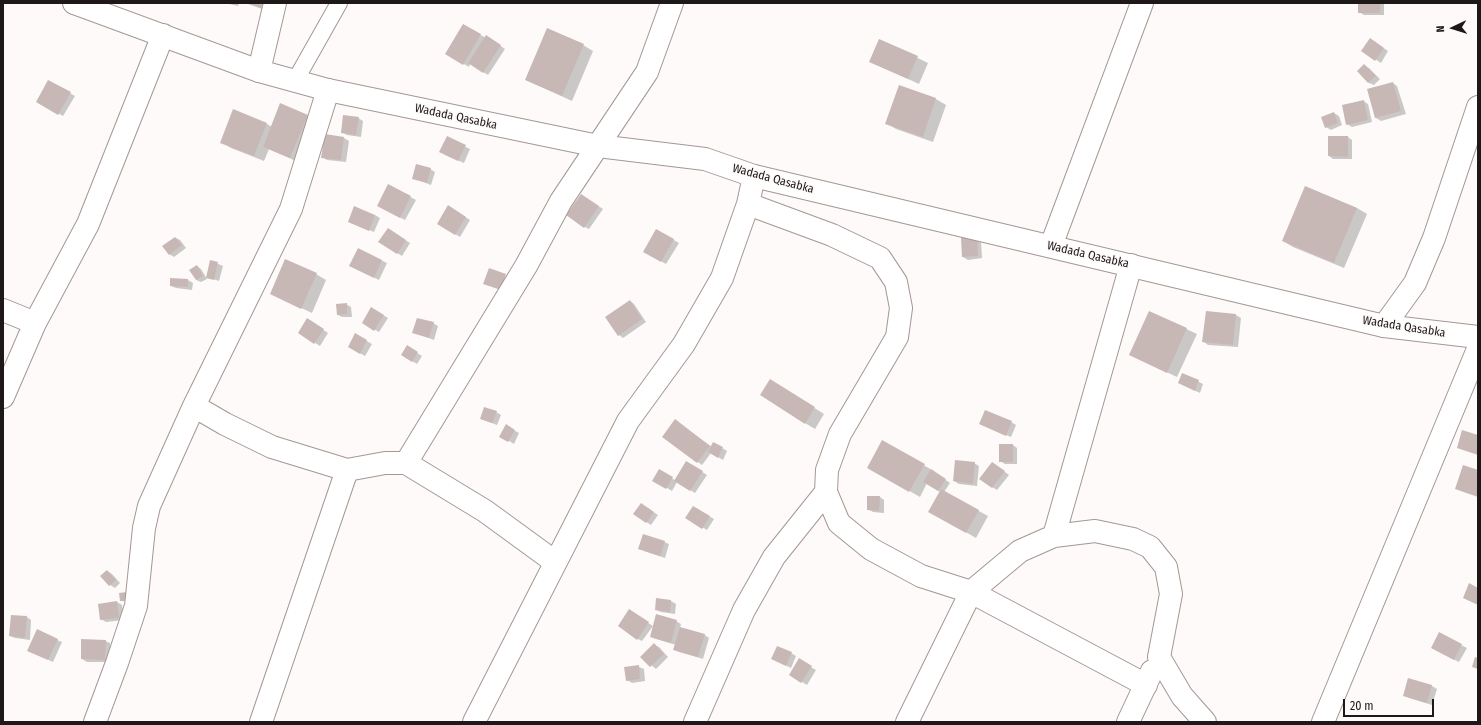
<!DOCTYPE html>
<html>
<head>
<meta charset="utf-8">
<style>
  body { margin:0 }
  #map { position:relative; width:1481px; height:725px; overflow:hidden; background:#fdfaf9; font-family:"Fira Sans Condensed",sans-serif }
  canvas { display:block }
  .frame { position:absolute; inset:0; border:4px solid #1e1918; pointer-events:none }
  .north { position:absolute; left:1433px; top:8px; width:40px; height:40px; -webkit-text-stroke:3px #fdfaf9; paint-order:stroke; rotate:266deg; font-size:11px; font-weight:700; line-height:16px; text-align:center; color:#1e1918 }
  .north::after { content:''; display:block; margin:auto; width:14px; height:18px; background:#1e1918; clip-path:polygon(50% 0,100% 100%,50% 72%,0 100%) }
  .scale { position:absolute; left:1343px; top:699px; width:91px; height:18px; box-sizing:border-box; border:2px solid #1e1918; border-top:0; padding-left:5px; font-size:12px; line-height:14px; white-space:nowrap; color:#1e1918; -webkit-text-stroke:3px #fdfaf9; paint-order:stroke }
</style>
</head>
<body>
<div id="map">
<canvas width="1481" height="725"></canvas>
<div class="frame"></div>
<div class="north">N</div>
<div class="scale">20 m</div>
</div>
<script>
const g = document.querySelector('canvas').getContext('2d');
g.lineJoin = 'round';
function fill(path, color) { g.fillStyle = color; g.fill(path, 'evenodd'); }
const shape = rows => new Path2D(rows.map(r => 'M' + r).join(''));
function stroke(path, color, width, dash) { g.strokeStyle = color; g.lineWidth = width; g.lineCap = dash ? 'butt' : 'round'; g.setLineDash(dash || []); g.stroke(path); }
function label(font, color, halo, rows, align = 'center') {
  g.font = font + ' "Fira Sans Condensed",sans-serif'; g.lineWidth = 3.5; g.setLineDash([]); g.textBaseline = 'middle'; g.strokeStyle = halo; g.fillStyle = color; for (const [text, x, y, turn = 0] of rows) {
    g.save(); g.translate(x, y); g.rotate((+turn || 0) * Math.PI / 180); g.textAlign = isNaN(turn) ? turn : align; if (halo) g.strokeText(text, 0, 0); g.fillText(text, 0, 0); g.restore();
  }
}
fill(shape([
  [225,3,239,3,238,6],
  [245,3,268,3,265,10],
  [1359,3,1384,3,1384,15,1364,15,1359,12],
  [463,25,486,38,491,39,505,49,488,75,470,64,469,67,447,54],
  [880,40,928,63,919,84,871,62],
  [1375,42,1388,51,1381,63,1363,51],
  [583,45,593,51,572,101,526,80],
  [1364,65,1369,68,1380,79,1374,85,1369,83,1358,71],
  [49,81,75,96,63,116,37,102],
  [1393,83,1397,86,1406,114,1381,121,1376,118,1368,90],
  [900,86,936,99,946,105,933,142,896,129,886,123],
  [1363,101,1368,104,1372,122,1352,127,1347,124],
  [1334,113,1339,116,1342,125,1331,130,1326,127],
  [308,116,317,121,300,163,269,149,264,161,231,148,221,142,267,124,272,127],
  [358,118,363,121,361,137,347,135,342,132],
  [325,135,344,138,349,141,346,162,327,160,322,157],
  [1348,137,1352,140,1352,159,1333,159,1329,156],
  [447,138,470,149,464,163,445,155],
  [430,169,435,172,431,185,413,178],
  [388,185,416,200,405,220,383,209],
  [1306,187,1357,208,1367,214,1344,268,1293,247,1283,241],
  [586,198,603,209,589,229,585,227],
  [453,209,470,220,460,237,438,224],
  [375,215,380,218,374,232,354,224],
  [656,230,679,243,666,264,644,252],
  [393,232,410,243,402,256,397,253],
  [176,238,180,240,186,248,174,257,169,254],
  [976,238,981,241,982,258,968,260,963,257],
  [358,249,387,263,379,280,355,268],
  [211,261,223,266,219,281,207,277],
  [197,266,201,269,207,279,201,282,196,280],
  [316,274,326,280,312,313,271,294],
  [188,280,193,283,192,290,176,288,171,286],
  [630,301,634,304,646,322,623,338,619,335],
  [346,304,351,307,352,317,342,317,338,315],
  [371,308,388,318,379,332,363,323],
  [1150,312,1197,334,1177,377,1130,355],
  [1207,312,1236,315,1241,318,1238,347,1208,345,1204,342],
  [312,322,328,333,320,346,299,333],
  [433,323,438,326,434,340,413,332],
  [356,335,372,344,365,356,349,347],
  [407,347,422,356,417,364,412,361],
  [1183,374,1203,384,1200,393,1179,383],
  [780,386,824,414,815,429,805,423],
  [496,412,501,415,497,425,481,419],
  [1011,422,1016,425,1011,437,980,424],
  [680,424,712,447,714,443,727,451,723,460,711,453,702,465,664,437],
  [506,426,519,433,514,444,501,436],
  [882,442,934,471,934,472,950,483,944,492,988,516,976,538,929,511,940,492,927,483,920,497,868,467],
  [1013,445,1017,448,1017,464,1005,464,1000,461],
  [687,462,707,475,695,493,677,482,672,491,654,480,659,471,675,480],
  [974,463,979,466,977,486,959,484,954,481],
  [993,463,1009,475,997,490,992,487],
  [880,497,884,500,884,513,873,512,868,509],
  [646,507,658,515,651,525,634,514],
  [693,507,714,519,707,530,687,518],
  [664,542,669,544,665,558,644,551],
  [107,571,112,574,120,583,115,588,110,585,101,576],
  [671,601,676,604,675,614,661,612,656,610],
  [117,602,122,605,124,620,106,622,101,619],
  [634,614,653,626,642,641,638,639],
  [27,617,31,620,30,640,15,638,10,636],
  [676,621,681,624,680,628,705,635,709,638,703,659,679,652,674,649,676,645,656,639,651,637],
  [1439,634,1467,648,1459,662,1437,651],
  [57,640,62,642,53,662,33,653],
  [105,641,110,643,110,662,87,662,82,659],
  [654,645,659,647,668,657,656,669,641,657],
  [791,653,796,656,791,668,777,661],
  [799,660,816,670,807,685,790,675],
  [639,667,644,669,645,681,632,683,627,680,625,668],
  [1408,679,1432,686,1437,689,1432,705,1409,698,1404,695]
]), '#0003');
fill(shape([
  [247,3,262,3,261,8],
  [1358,3,1380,3,1380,13,1358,13],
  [463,24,481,34,463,65,445,54],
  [547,28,584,44,562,96,525,80],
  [486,35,501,45,483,73,468,63],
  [1370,38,1384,48,1375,61,1361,51],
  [879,39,918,56,908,79,869,62],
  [1364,64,1376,76,1368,83,1357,71],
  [48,80,71,92,58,115,36,102],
  [1393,82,1401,111,1375,118,1367,89],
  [899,85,936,98,923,137,885,124],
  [1364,100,1368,120,1346,125,1342,105],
  [280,103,308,115,290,158,263,147],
  [233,109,267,123,254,156,220,143],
  [1334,112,1338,123,1325,128,1321,117],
  [343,115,359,117,356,135,341,133],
  [325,134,344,137,341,160,321,158],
  [447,136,466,145,458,161,439,152],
  [1328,136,1348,136,1348,157,1328,156],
  [416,164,431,168,427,183,412,179],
  [388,184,411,196,400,218,377,206],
  [1305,186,1357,208,1334,263,1282,241],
  [581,194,599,206,584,228,566,215],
  [448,205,466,217,455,235,437,224],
  [354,206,375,215,369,231,348,222],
  [388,228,406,240,397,254,378,242],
  [656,229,674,239,661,262,643,252],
  [175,237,182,245,169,255,162,246],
  [977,237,978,256,962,257,961,238],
  [358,248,382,260,374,278,349,266],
  [285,259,317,273,301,309,270,294],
  [210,260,218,262,214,280,206,278],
  [197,265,203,276,196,280,189,270],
  [489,268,506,274,501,290,483,284],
  [170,278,188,279,188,287,170,286],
  [630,300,642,319,618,336,605,317],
  [347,303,347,314,337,315,336,304],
  [371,307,384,315,374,331,362,323],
  [1149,311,1187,328,1167,373,1129,355],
  [1206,311,1236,314,1233,345,1202,342],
  [307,318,324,329,314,344,298,333],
  [417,318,434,322,429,338,412,333],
  [355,333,367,340,360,354,348,347],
  [407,345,418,352,412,362,401,355],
  [1182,373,1199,380,1195,391,1178,383],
  [770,379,815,407,805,424,760,395],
  [484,407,497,411,492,423,480,419],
  [985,410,1012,421,1006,436,979,424],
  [675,419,710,446,697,463,662,437],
  [506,424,515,430,508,442,499,437],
  [1462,430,1478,435,1478,455,1457,448],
  [882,440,925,464,909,492,867,468],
  [713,442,723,447,718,458,708,452],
  [999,444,1013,444,1013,462,999,462],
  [955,460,975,462,973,484,953,481],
  [686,461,703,471,690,491,674,481],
  [992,462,1005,471,992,488,979,479],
  [1463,465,1478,470,1478,497,1455,489],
  [659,469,673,477,666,489,652,481],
  [931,469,946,479,938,491,923,482],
  [941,489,979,510,966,533,928,512],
  [867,496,880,496,879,511,867,510],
  [641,503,654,512,646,523,633,514],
  [693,506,710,516,702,529,685,518],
  [643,534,665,541,660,556,638,549],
  [107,570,116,580,109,586,100,576],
  [1469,583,1478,588,1478,605,1463,598],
  [127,592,129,601,120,601,119,593],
  [656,598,671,600,670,612,655,610],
  [117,601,119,618,100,620,98,604],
  [629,609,649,622,637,640,618,626],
  [656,614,677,620,671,643,650,637],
  [11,615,27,616,25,638,9,636],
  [680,627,705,634,698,657,673,650],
  [37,629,58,639,48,660,27,651],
  [1439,632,1462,644,1454,660,1431,648],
  [81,639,106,640,105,660,81,659],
  [654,643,664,654,650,667,640,657],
  [777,646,792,652,786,666,771,659],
  [1475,657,1478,658,1478,669,1472,667],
  [799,658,812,666,801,683,789,675],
  [639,665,640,679,626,681,624,667],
  [1408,678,1432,685,1427,703,1403,696]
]), '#c7b8b5');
const lane = shape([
  [295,81,339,3]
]);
const street = shape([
  [259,71,275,3],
  [748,204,832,235,880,258,896,282,901,308,897,337,840,434,827,470,826,492,839,523,871,549,921,576,971,592,1020,551,1054,536,1095,531,1133,539,1150,547,1166,567,1171,594,1159,657,1182,696,1205,722],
  [1051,246,1142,3],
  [3,310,35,323],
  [1384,326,1415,283,1434,238,1478,107],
  [3,397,35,323,88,224,163,35],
  [194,406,225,424,272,447,347,470,385,463,406,463,485,511,555,562],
  [406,463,526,266,561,201,647,72,672,3],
  [1054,536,1131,265],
  [95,722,117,663,136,606,144,528,149,506,194,406,291,209,328,90],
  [261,722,347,470],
  [474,722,628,421,684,344,722,278,748,204,754,176],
  [695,722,744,610,774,557,826,492],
  [907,722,971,592,1146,685],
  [1128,722,1152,671],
  [1323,722,1478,349]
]);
const secondary = shape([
  [74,3,259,71,328,90,598,146,705,159,754,176,1384,326,1478,337]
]);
stroke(lane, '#a59794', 18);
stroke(street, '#a59794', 24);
stroke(secondary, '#a59794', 24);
stroke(lane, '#fff', 16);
stroke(street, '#fff', 22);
stroke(secondary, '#fff', 22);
label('12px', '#1e1918', '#fdfaf9', [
  ["Wadada Qasabka",456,117,12],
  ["Wadada Qasabka",773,179,15],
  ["Wadada Qasabka",1088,255,13],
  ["Wadada Qasabka",1404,327,9]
]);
</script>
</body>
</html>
